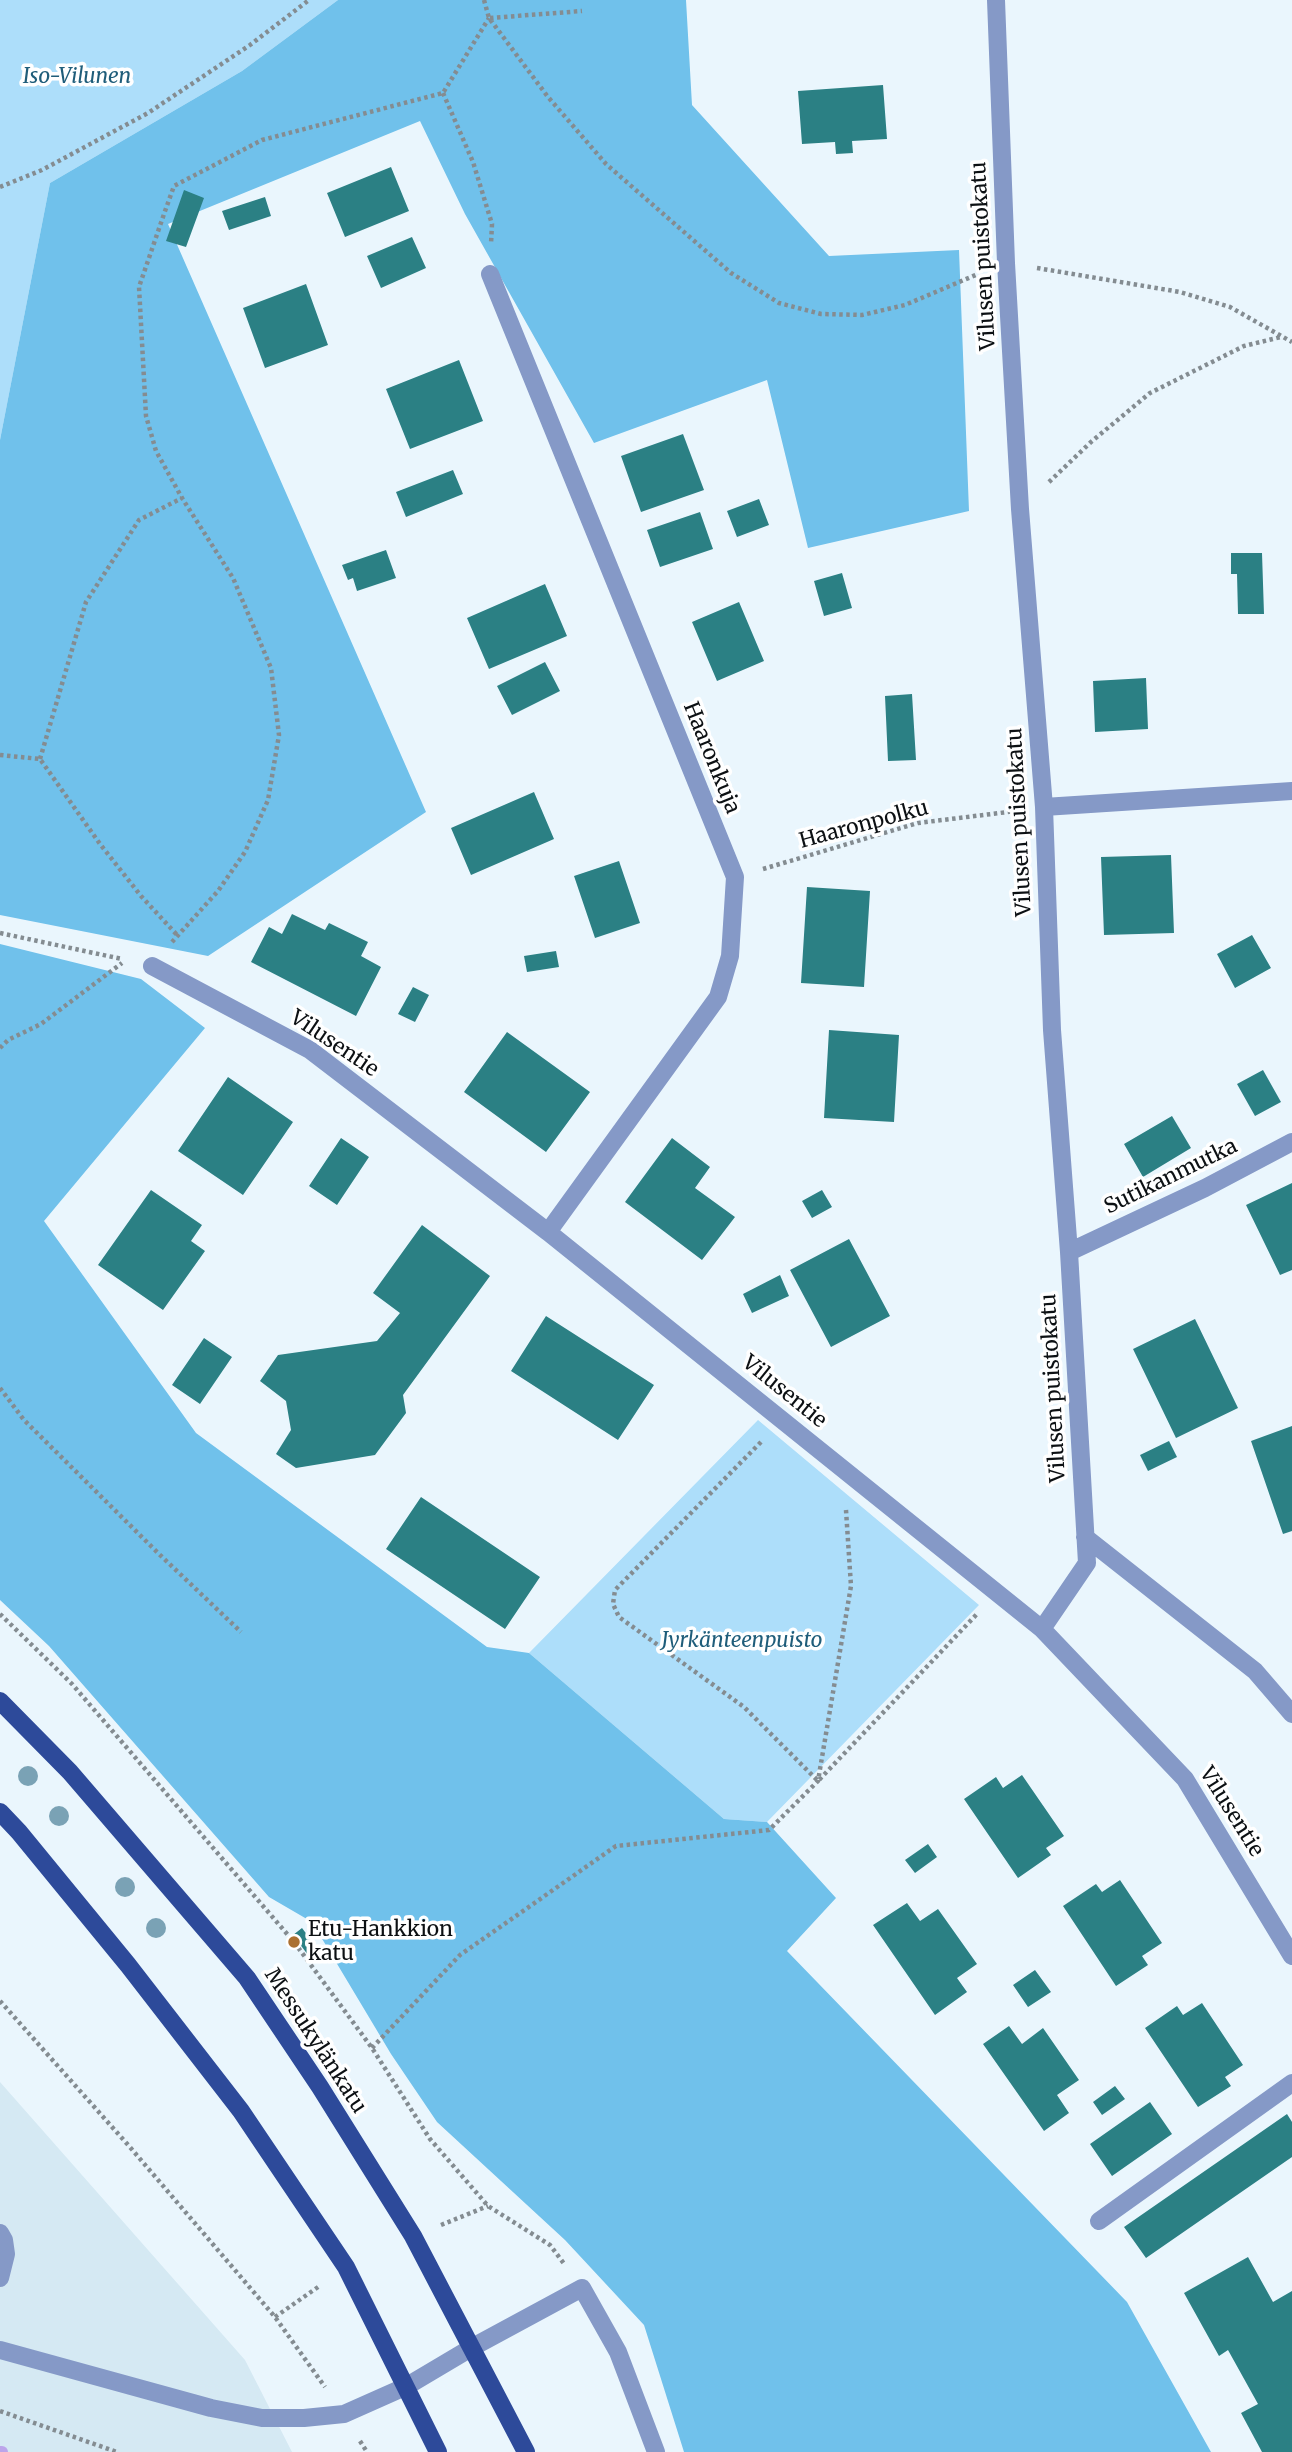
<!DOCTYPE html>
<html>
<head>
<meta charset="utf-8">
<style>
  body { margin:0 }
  canvas { display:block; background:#eaf6fd }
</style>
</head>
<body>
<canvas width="1292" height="2452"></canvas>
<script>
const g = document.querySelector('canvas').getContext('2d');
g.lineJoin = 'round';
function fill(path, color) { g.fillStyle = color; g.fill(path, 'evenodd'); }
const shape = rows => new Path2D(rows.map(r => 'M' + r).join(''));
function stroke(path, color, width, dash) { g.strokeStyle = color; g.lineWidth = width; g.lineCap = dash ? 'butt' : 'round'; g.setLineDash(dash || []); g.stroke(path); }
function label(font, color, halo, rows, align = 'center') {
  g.font = font + ' Merriweather,serif'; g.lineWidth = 7; g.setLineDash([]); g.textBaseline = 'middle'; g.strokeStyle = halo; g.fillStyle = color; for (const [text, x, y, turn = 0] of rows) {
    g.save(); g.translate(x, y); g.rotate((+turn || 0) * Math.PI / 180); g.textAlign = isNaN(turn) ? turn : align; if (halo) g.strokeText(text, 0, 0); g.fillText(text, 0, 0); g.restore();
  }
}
fill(shape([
  [0,2082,245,2360,292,2452,0,2452]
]), '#d5e9f3');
fill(shape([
  [0,0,338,0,242,71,50,183,0,440],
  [758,1420,979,1605,767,1822,724,1819,529,1653]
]), '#addefa');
fill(shape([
  [338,0,686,0,692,105,829,256,959,250,969,511,808,548,767,380,594,443,465,214,420,121,168,224,426,812,208,956,0,915,0,440,50,183,242,71],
  [0,944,141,979,205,1028,44,1221,196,1433,487,1647,529,1653,724,1819,767,1822,836,1898,787,1951,1127,2302,1211,2452,684,2452,644,2325,565,2240,437,2122,391,2054,312,1922,269,1897,49,1646,0,1600]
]), '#70c1eb');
stroke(shape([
  [0,2452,2,2452]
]), '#bca5ea', 12);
fill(shape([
  [883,85,887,139,852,141,853,153,836,154,835,142,802,144,798,91],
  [391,167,409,211,345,237,327,193],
  [184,190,204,198,186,247,166,241],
  [265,197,271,216,229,230,222,211],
  [412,237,426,268,381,288,367,256],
  [306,284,328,345,265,368,243,308],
  [459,360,483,421,410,449,386,389],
  [683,434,704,490,641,512,621,456],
  [453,470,463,494,406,517,396,492],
  [759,499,769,525,737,537,727,511],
  [700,512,713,549,660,567,647,530],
  [386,550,396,578,357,591,353,578,348,580,342,565],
  [1231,553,1262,553,1264,614,1238,614,1237,574,1231,574],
  [842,573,852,608,824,616,814,581],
  [545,584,567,636,489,669,467,618],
  [739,602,764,661,717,681,692,622],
  [545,662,560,691,512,715,497,686],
  [1146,678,1148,729,1095,732,1093,681],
  [912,694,916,760,888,761,885,696],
  [534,792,554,839,471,875,451,828],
  [1171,855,1174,933,1104,935,1101,857],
  [619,861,640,923,595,938,574,876],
  [807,887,870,891,864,987,801,983],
  [292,914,325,930,329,923,368,942,361,956,381,967,356,1016,251,962,269,927,282,934],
  [1252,935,1271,968,1235,988,1217,954],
  [556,951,559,967,527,972,524,956],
  [413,987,429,995,415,1022,398,1014],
  [829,1030,899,1035,894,1122,824,1118],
  [507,1032,590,1092,546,1152,464,1092],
  [1263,1070,1281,1102,1255,1116,1237,1084],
  [228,1077,293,1122,243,1195,178,1151],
  [1172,1116,1191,1148,1143,1177,1124,1144],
  [341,1138,369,1157,337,1205,309,1186],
  [672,1138,710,1167,695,1188,735,1217,702,1260,625,1202],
  [1292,1183,1292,1270,1280,1275,1246,1205],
  [151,1190,202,1225,191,1241,205,1251,163,1310,98,1265],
  [822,1190,832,1207,812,1218,802,1201],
  [422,1225,490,1276,403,1395,406,1413,375,1455,296,1468,276,1454,291,1430,286,1401,260,1381,278,1355,377,1341,400,1313,373,1293],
  [849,1239,890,1316,831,1347,790,1270],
  [780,1275,789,1296,752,1313,743,1294],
  [546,1316,654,1385,618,1440,511,1371],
  [1195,1319,1238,1408,1176,1438,1133,1349],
  [204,1338,232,1357,200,1404,172,1385],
  [1292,1426,1292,1531,1283,1534,1251,1441],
  [1169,1441,1177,1457,1148,1471,1140,1455],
  [421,1497,540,1577,505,1629,386,1549],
  [1022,1775,1064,1836,1046,1848,1051,1855,1018,1878,964,1799,996,1777,1003,1788],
  [928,1844,937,1857,915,1873,905,1860],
  [1120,1880,1162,1943,1142,1956,1148,1965,1116,1986,1063,1906,1096,1884,1102,1892],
  [907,1903,920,1921,938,1909,977,1964,957,1978,967,1992,935,2015,873,1925],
  [302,1928,317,1948,308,1955,293,1935],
  [1035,1970,1051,1992,1028,2007,1013,1985],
  [1202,2003,1243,2065,1225,2077,1231,2086,1198,2107,1145,2028,1177,2006,1183,2015],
  [1009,2026,1022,2044,1043,2028,1079,2080,1057,2095,1069,2113,1044,2131,983,2044],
  [1115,2086,1125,2099,1102,2115,1093,2102],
  [1150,2102,1172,2134,1112,2176,1090,2144],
  [1287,2114,1292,2122,1292,2157,1146,2258,1124,2227],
  [1248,2257,1273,2302,1292,2291,1292,2452,1262,2452,1241,2413,1258,2404,1228,2350,1219,2356,1184,2293]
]), '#2b8084');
stroke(shape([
  [484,0,489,18,548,97,606,164,731,273,779,303,821,314,862,315,905,305,978,274],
  [490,18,582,11],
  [443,93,473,162,492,224,491,244],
  [0,187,42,170,148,113,250,45,309,0],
  [1037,268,1180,292,1230,307,1292,342],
  [1049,482,1091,442,1150,393,1244,346,1281,337],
  [0,755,40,759,100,844,141,896,178,936],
  [40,759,86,602,139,520,182,498],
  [763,869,918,823,1016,811],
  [0,933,122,959],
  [172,942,218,891,245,852,268,800,279,735,271,668,233,578,182,498,156,451,146,416,139,287,164,214,174,186,262,140,443,93,489,18],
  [0,1048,8,1040,41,1024,122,963],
  [0,1388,24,1420,158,1553,241,1632],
  [761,1442,615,1590,613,1604,619,1617,744,1707,818,1781,977,1614],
  [0,1614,72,1684,294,1942,372,2048,430,2139,488,2206,550,2245,565,2265],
  [0,2001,129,2146,275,2317,325,2387],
  [372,2048,460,1955,616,1846,769,1830,818,1781,851,1586,846,1510],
  [441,2225,488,2206],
  [275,2317,321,2285],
  [0,2411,117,2452],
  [360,2441,367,2452]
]), '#848c91', 4.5, [3.5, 3.5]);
stroke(shape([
  [996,0,1006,263,1020,509,1044,807,1052,1030,1069,1252,1087,1563,1042,1629],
  [490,274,735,877,730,956,718,997,548,1232],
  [1044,807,1292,791],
  [152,966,310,1050,548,1232,1042,1629,1185,1779,1292,1956],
  [1069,1252,1205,1188,1292,1142],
  [1085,1537,1255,1671,1292,1714],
  [1099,2221,1292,2083],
  [0,2233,4,2240,6,2254,0,2278],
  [0,2350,211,2408,262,2418,304,2418,344,2414,407,2386,471,2348,582,2288,618,2352,656,2452]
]), '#8599c7', 18);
stroke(shape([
  [0,1701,70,1772,247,1978,320,2087,413,2236,526,2452],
  [0,1812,19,1832,128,1965,241,2111,346,2267,438,2452]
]), '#2d4a9a', 18);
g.fillStyle = '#7aa2b5';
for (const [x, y] of [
  [28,1776],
  [59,1816],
  [125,1887],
  [156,1928]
]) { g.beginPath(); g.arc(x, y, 10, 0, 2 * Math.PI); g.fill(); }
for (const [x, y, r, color] of [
  [294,1942,7,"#ab7031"]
]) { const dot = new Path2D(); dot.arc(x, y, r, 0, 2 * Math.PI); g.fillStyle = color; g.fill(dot); stroke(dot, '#fff', 2.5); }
label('italic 21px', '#1f5d7a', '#fff', [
  ["Iso-Vilunen",77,77],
  ["Jyrkänteenpuisto",742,1641]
]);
label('21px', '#0c1013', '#fff', [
  ["Vilusen puistokatu",984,256,-93],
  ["Haaronkuja",711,758,68],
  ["Vilusen puistokatu",1020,822,-93],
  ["Haaronpolku",864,825,-15],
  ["Vilusentie",334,1044,34],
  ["Sutikanmutka",1171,1177,-26],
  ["Vilusen puistokatu",1054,1388,-93],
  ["Vilusentie",784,1392,39],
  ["Vilusentie",1231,1812,58],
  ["Messukylänkatu",315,2041,57]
]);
label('21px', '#0c1013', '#fff', [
  ["Etu-Hankkion",308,1930],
  ["katu",308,1954]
], 'left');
</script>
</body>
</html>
